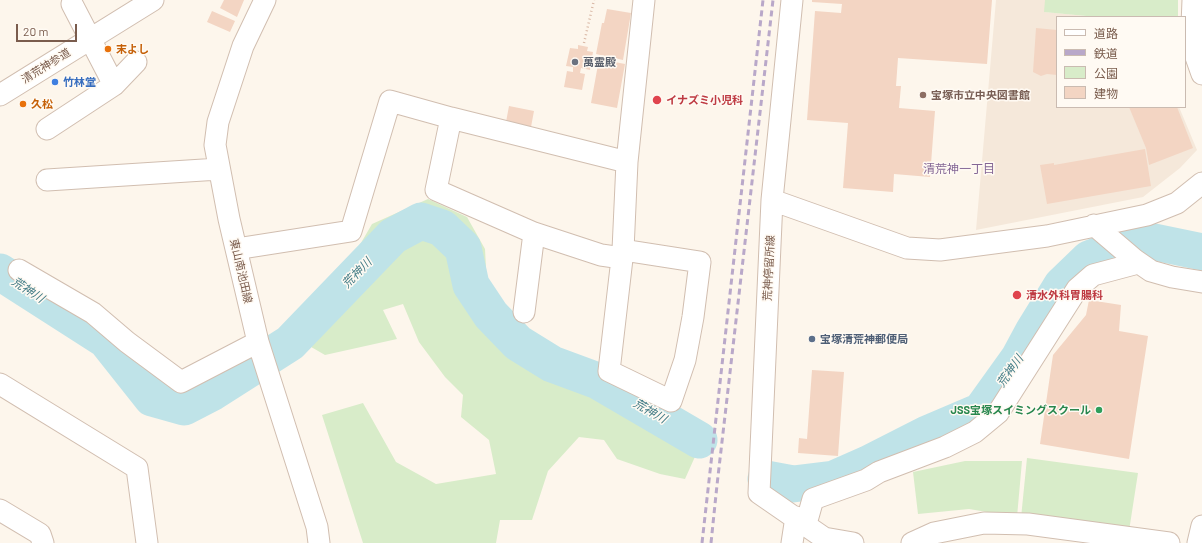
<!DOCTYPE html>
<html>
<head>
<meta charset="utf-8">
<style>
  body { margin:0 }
  #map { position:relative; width:1202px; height:543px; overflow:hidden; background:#fdf6ec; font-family:Barlow,"Noto Sans JP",sans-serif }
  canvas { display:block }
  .legend { position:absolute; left:1056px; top:16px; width:130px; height:92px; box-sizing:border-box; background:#fffaf3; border:1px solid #cabbb1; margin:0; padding:5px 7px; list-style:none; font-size:12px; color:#7a5c4d }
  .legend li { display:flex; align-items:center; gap:8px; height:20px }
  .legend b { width:20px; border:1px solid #cabbb1 }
  .scale { position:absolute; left:16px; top:24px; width:61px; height:18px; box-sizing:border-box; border:2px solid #7a5c4d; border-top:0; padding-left:5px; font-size:12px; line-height:14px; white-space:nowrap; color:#7a5c4d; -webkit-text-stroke:3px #fffaf3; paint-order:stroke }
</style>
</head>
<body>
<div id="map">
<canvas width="1202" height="543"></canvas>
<ul class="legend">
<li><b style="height:5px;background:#fff"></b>道路</li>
<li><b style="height:5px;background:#b9a8c9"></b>鉄道</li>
<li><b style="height:11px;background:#d8ecc9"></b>公園</li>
<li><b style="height:11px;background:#f3d5c3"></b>建物</li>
</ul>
<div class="scale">20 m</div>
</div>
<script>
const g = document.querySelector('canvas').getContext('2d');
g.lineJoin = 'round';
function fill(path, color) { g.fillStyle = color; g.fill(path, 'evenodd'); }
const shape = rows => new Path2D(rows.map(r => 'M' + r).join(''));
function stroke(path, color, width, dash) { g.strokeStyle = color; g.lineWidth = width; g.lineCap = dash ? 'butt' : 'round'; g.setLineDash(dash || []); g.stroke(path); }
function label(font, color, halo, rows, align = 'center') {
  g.font = font + ' Barlow,"Noto Sans JP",sans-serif'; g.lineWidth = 3; g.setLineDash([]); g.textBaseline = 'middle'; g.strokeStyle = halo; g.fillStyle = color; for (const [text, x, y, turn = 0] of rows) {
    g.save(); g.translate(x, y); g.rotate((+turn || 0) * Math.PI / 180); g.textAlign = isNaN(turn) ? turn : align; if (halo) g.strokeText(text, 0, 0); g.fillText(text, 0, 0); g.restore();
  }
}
fill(shape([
  [996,0,1045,0,1045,12,1097,17,1057,17,1057,107,1179,107,1197,150,1180,168,1143,197,976,230]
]), '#f5e8da');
fill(shape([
  [1045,0,1178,0,1178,17,1097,17,1044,12],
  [428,199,467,217,485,249,487,287,542,346,657,415,698,450,685,479,660,474,617,459,604,440,579,437,548,471,532,520,500,520,496,543,363,543,322,415,363,403,396,462,436,484,496,474,489,440,461,417,463,395,445,377,419,342,403,304,383,310,397,339,325,355,299,340,312,301,351,260,372,224],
  [1027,458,1138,473,1129,531,1021,518],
  [965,461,1022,461,1017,517,969,509,918,514,913,472]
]), '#d8ecc9');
stroke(shape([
  [0,272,106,340,152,398,184,407,213,392,290,343,393,236,421,221,442,228,463,248,471,285,491,315,518,343,552,364,598,381,699,440],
  [766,479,793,484,834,479,868,464,927,434,981,411,1019,358,1033,332,1062,285,1089,259,1140,239,1202,252]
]), '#bfe3e8', 37);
fill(shape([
  [224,0,244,0,237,17,220,8],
  [812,0,992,0,987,64,898,58,896,86,901,86,899,108,935,111,930,177,894,174,893,192,843,188,848,123,807,120,815,11,841,13,842,4,812,2],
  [607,9,631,13,623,60,596,54,602,23,604,23],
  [212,11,235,21,230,32,207,22],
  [1036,28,1057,30,1057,75,1047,74,1041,76,1033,72],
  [578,45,588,47,587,51,593,52,590,70,581,68,580,73,585,74,582,90,564,87,567,71,573,72,573,67,566,66,570,48,578,49],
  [599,59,625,64,617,108,591,103],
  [509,106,534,111,531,127,506,122],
  [1129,107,1177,107,1193,148,1149,165,1146,148],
  [1145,149,1151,186,1047,204,1040,165,1054,163,1054,165],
  [1089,300,1121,305,1119,331,1148,336,1129,459,1040,444,1053,355,1086,315],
  [812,370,844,372,838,456,798,453,799,438,807,439]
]), '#f3d5c3');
const minor = shape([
  [265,0,243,46,218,122,215,145,229,219,258,342,317,527,319,543],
  [792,0,772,200,759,493,824,538,853,543],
  [1193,0,1192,25,1196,57,1202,74],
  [72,4,114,85],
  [0,95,153,0],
  [47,129,114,85,136,62],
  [47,180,219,169],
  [772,200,907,248,940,250,1047,236,1147,215,1177,203,1202,183],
  [1094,225,1135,260,1151,271,1172,277,1202,282],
  [236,249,351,231,390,101,451,118],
  [623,250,700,262,693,317,685,360,671,401,609,371,623,250,627,162,644,0],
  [622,258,601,255,534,233,436,190,451,118,627,162],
  [19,270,93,313,127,342,181,382,258,342],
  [524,312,534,233],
  [0,384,137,468,147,543],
  [0,510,40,534,43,543],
  [806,524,813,499,866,480,879,472,945,447,975,432,998,413,1077,289,1093,275,1138,263],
  [792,543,796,517],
  [912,543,934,533,984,523,1028,524,1169,543],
  [1198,543,1202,526]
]);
stroke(minor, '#d1beb0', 23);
stroke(shape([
  [584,43,594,0]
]), '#d9b8a5', 2.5, [1, 3]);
stroke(minor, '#fff', 21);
stroke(shape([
  [702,543,763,0],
  [711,543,717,485,773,0]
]), '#b9a8c9', 3, [6, 4]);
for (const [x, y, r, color] of [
  [108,49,4,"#e8710a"],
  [575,62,4,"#6b7280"],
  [55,82,4,"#3f7fe0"],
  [923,95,4,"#8d6e63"],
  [657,100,5,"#e0444e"],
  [23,104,4,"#e8710a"],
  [1017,295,5,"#e0444e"],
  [812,339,4,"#5c6f8a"],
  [1099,410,4,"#2e9e5b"]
]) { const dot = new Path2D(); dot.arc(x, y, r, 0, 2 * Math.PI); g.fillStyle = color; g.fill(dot); stroke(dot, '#fffaf3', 1.5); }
label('bold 11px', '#c56008', '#fffaf3', [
  ["末よし",116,49],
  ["久松",31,104]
], 'left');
label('bold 11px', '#5b616d', '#fffaf3', [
  ["萬霊殿",583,62]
], 'left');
label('11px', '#7a5c4d', '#fffaf3', [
  ["清荒神参道",46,66,-32],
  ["荒神停留所線",769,268,-87],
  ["東山南池田線",241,271,77]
]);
label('bold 11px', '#366cbe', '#fffaf3', [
  ["竹林堂",63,82]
], 'left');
label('bold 11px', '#785e54', '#fffaf3', [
  ["宝塚市立中央図書館",931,95]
], 'left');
label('bold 11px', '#be3a42', '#fffaf3', [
  ["イナズミ小児科",666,100],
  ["清水外科胃腸科",1026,295]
], 'left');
label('bold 11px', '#4e5e75', '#fffaf3', [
  ["宝塚清荒神郵便局",820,339]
], 'left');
label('bold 11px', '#27864d', '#fffaf3', [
  ["JSS宝塚スイミングスクール",1091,410]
], 'right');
label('12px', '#846695', '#fffaf3', [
  ["清荒神一丁目",959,169]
]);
label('italic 12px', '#437c86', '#fffaf3', [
  ["荒神川",357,273,-46],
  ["荒神川",28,290,33],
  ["荒神川",1010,371,-55],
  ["荒神川",650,411,30]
]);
</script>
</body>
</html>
